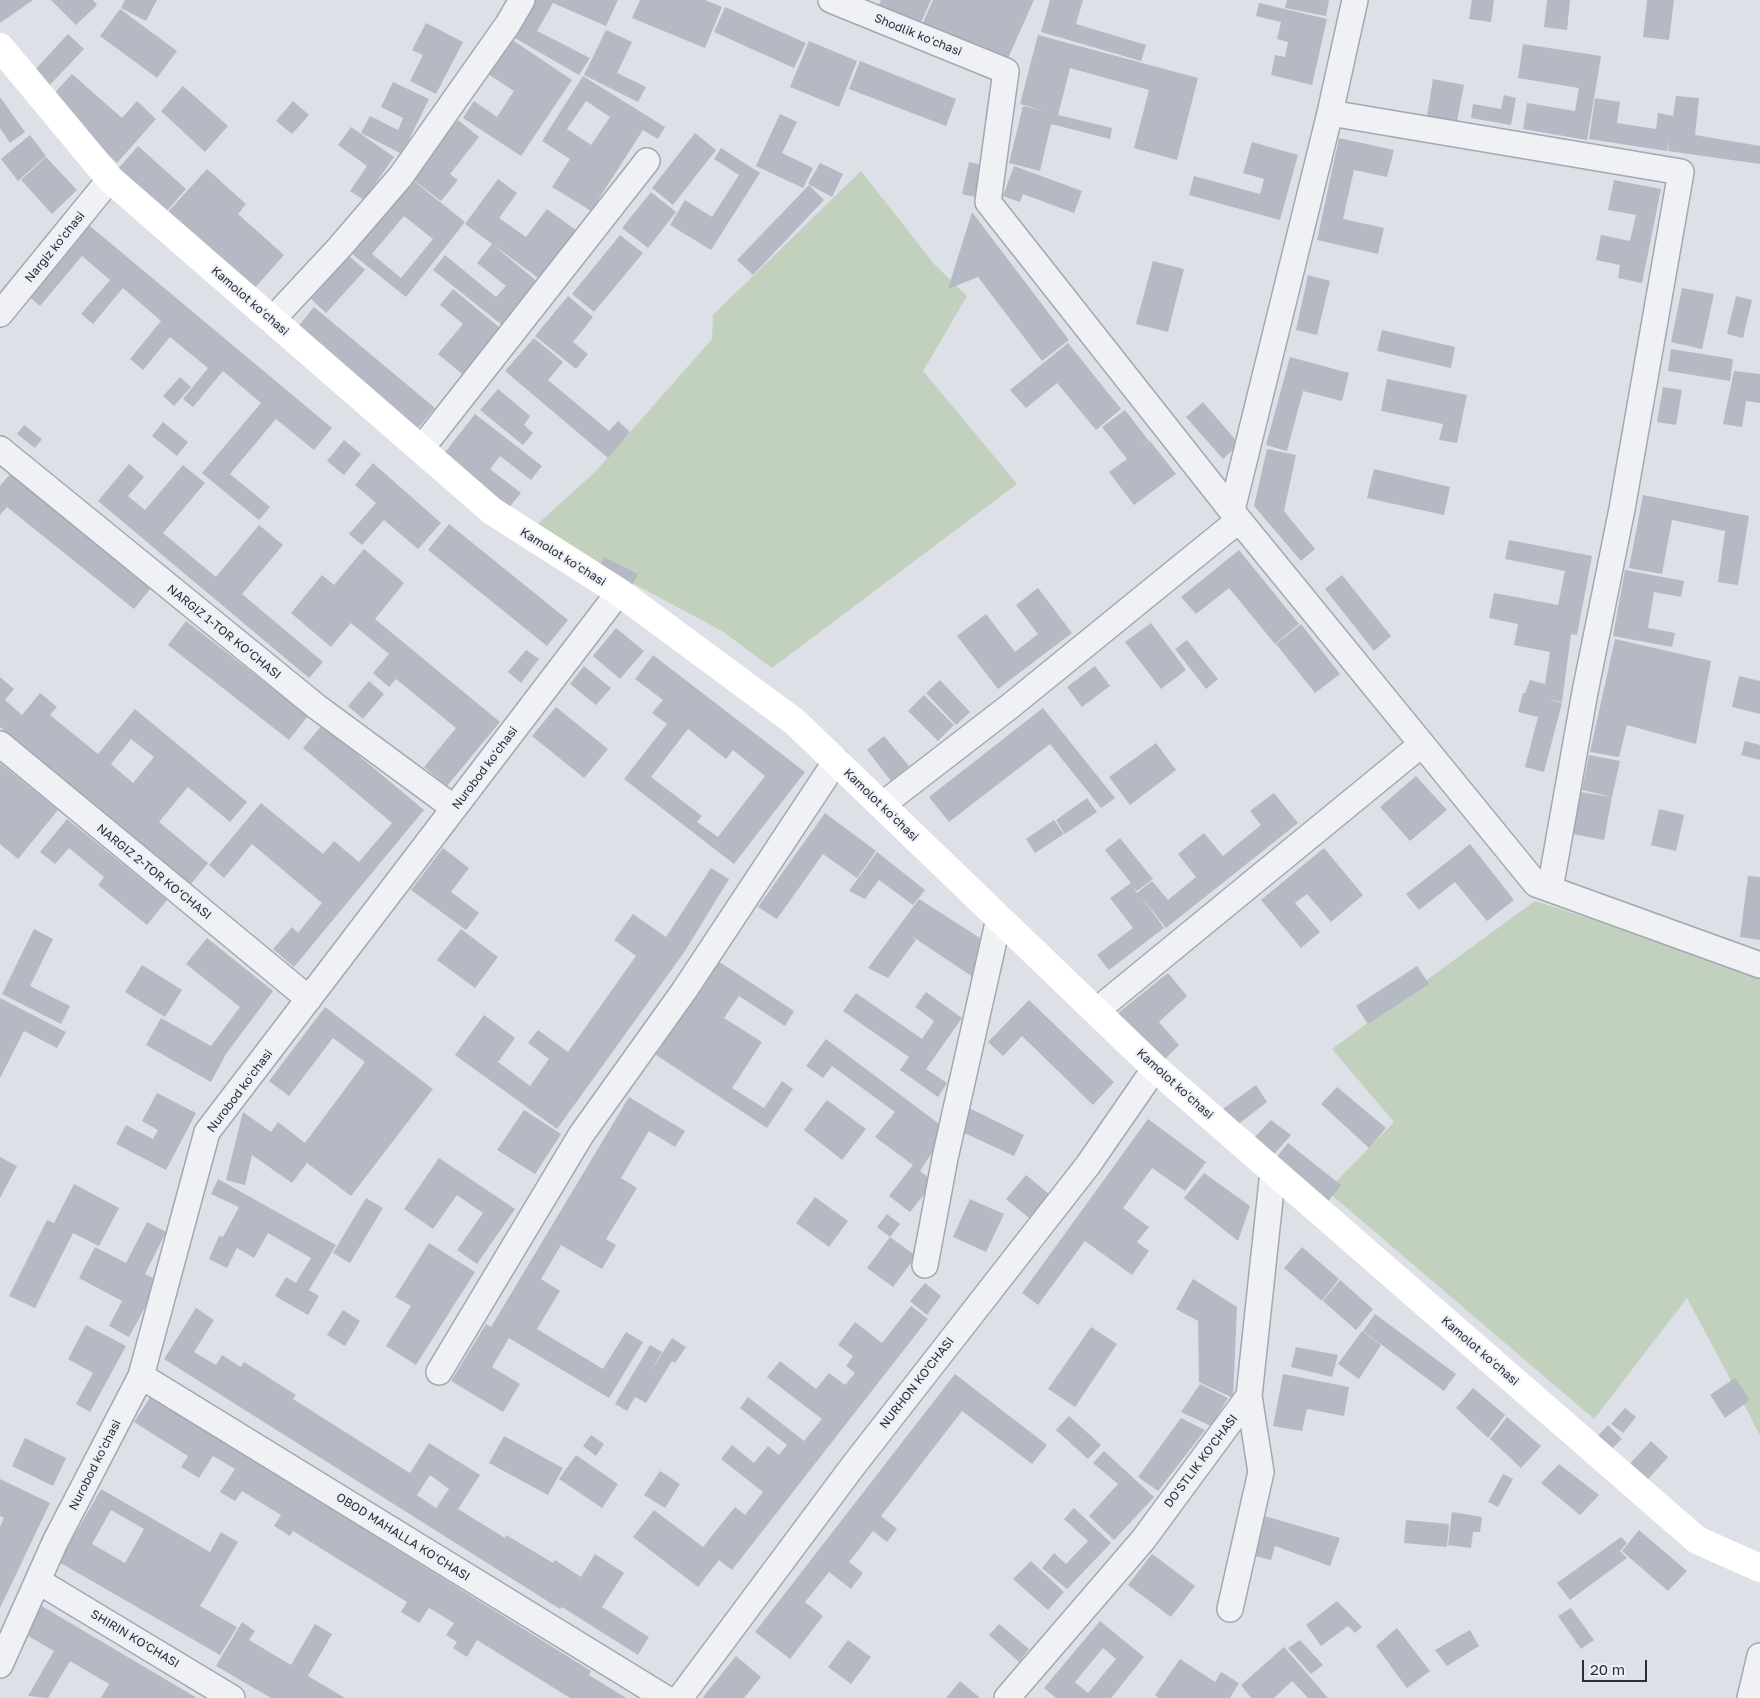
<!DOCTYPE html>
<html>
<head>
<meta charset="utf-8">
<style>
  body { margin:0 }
  #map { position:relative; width:1760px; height:1698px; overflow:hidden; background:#dde0e7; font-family:"Golos Text",sans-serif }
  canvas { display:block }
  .scale { position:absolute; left:1582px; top:1660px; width:65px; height:22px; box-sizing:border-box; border:2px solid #272d3d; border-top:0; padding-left:6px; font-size:15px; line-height:18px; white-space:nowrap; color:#272d3d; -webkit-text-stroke:4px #eceff4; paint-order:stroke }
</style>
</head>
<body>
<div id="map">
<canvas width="1760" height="1698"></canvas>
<div class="scale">20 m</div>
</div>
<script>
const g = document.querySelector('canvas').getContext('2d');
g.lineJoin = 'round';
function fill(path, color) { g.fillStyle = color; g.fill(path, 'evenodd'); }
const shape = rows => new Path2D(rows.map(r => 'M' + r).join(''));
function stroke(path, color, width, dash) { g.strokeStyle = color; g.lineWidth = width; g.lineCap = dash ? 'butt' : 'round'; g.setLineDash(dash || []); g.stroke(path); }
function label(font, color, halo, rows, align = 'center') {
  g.font = font + ' "Golos Text",sans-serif'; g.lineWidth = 4; g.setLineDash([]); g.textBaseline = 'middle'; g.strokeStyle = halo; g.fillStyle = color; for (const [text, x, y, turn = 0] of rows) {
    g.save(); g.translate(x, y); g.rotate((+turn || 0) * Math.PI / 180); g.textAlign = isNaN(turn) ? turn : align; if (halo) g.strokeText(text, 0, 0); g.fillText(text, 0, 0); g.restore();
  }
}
fill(shape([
  [861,171,934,264,967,296,923,371,1017,484,772,668,722,631,532,529,595,472,712,339,713,315],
  [1535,901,1751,970,1760,968,1760,1435,1687,1298,1594,1419,1327,1191,1394,1122,1332,1049]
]), '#c2d0be');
fill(shape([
  [0,0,33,0,0,23],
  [51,0,93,0,97,5,76,25],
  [125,0,157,0,146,21,121,8],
  [532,0,618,0,606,26,553,3,537,31,590,58,579,75,513,37],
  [640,0,705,0,722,7,705,48,632,18],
  [881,0,931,0,918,29,877,10],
  [933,0,1034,0,1005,65,921,27],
  [1050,0,1083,0,1076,24,1146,45,1141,61,1041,32],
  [1287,0,1329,0,1326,16,1285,8],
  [1472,0,1494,0,1491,22,1469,19],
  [1547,0,1570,0,1567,30,1544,27],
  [1647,0,1674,0,1669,40,1643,37],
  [1259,3,1327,19,1312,85,1271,75,1275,55,1285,57,1288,42,1277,39,1281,22,1256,16],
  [725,7,806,43,794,68,714,32],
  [120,9,177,51,157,78,100,36],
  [426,23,463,42,436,94,410,81,423,55,412,50],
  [606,30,632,42,617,73,646,87,638,102,584,75],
  [68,34,84,49,45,90,30,75],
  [1038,35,1198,78,1177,160,1134,148,1149,90,1070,68,1058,115,1112,128,1110,139,1051,124,1040,171,1009,163,1023,106,1045,111,1020,104],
  [511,39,572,80,521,156,463,118,474,101,497,117,514,91,488,74],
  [809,41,857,61,839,107,790,87],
  [1523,44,1601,56,1587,140,1523,129,1527,103,1575,111,1579,88,1518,78],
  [860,61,956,99,946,126,849,89],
  [72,74,122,118,137,101,156,119,117,163,47,101],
  [583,76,665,127,658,139,643,130,591,211,552,187,570,159,542,141],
  [586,101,610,117,591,145,567,129],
  [1433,79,1464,85,1457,121,1427,116],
  [393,82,429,99,402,154,361,133,370,116,398,130,403,118,381,107],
  [183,86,228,126,205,152,161,111],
  [1504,95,1516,98,1511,125,1471,118,1473,104,1501,109],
  [1676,96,1699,98,1695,135,1760,146,1760,164,1668,151,1669,138,1667,151,1589,139,1595,98,1620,102,1617,123,1656,129,1658,113,1673,116],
  [0,97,25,132,10,143,0,128],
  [293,101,309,115,292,134,276,121],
  [780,114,797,122,782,153,813,168,803,188,756,166],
  [458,120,479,137,450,174,458,180,441,201,412,179],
  [351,127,394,157,364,200,350,191,367,166,338,145],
  [695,133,716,150,673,205,652,188],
  [30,135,46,156,18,181,1,159],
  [1339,138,1394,150,1387,177,1354,170,1343,219,1384,228,1378,254,1317,240],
  [1252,142,1298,155,1280,220,1189,195,1194,176,1260,194,1264,179,1243,173],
  [138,146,186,189,165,213,117,170],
  [721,148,760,173,711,250,670,225,685,200,712,217,739,175,714,159],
  [46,157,77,190,52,214,21,180],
  [969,162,982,165,975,197,962,194],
  [820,163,843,174,832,197,808,184],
  [1014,166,1082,191,1074,213,1023,194,1020,202,1003,196],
  [207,169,246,204,238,214,284,255,252,291,166,214],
  [410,178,465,222,406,297,351,253],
  [404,216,433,239,401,278,372,254],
  [498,179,517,193,499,218,526,237,547,209,577,231,541,280,465,224],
  [1614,180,1661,189,1642,283,1618,278,1620,265,1596,260,1601,235,1630,241,1636,215,1608,210],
  [809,185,824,200,753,275,737,260],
  [651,192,676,212,648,248,622,228],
  [972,212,1069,340,1042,361,978,277,948,289],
  [84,221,332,428,314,450,276,419,230,474,270,507,259,520,202,473,261,403,223,371,193,407,183,399,208,368,170,337,143,370,130,359,161,321,123,288,93,324,81,314,110,280,82,256,40,306,24,292],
  [620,235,643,253,594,312,572,294],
  [492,244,538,282,502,325,433,270,445,255,496,297,506,286,477,263],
  [349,256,365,270,326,313,311,299],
  [1153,261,1184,269,1168,332,1136,324],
  [1308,275,1330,281,1317,335,1296,330],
  [1682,288,1714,294,1702,349,1671,342],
  [453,289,500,328,462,374,438,354,463,324,440,305],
  [568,296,593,317,573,342,588,354,576,369,535,336],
  [1736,296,1752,300,1743,338,1727,334],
  [314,307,435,408,417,429,296,329],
  [1382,330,1455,347,1451,368,1377,351],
  [534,338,563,362,548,380,609,431,618,421,630,432,608,458,505,371],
  [1068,343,1121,409,1096,430,1057,383,1026,408,1010,390],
  [1671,349,1733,359,1730,381,1668,371],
  [1290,357,1349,373,1342,401,1303,391,1287,451,1266,445],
  [1734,371,1760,374,1760,403,1746,401,1742,427,1723,424],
  [180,377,191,387,174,406,163,396],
  [1387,379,1467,395,1457,443,1439,440,1443,424,1381,411],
  [1663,387,1682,390,1676,425,1657,422],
  [498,389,530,416,524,425,533,433,523,445,480,410],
  [1203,402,1239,444,1223,459,1186,417],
  [1125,410,1149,441,1139,449,1150,441,1176,474,1134,505,1109,472,1127,459,1102,427],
  [475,414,542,466,531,480,500,456,490,469,521,493,508,509,442,456],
  [163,422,188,442,177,456,152,436],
  [24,425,42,439,35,448,17,434],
  [344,440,361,454,344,475,327,461],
  [1267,449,1296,455,1284,511,1315,549,1301,561,1254,506],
  [373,463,441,523,418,549,384,520,362,545,349,534,376,503,355,485],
  [129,464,144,477,128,496,145,510,183,465,205,483,163,533,216,577,259,525,283,545,242,594,323,662,309,678,98,501],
  [1374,469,1450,487,1444,515,1367,498],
  [10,474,151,588,134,609,7,507,0,515,0,486],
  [1643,495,1749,516,1738,585,1718,582,1726,525,1725,531,1672,520,1662,574,1629,568],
  [449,524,568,620,547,646,428,550],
  [1509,540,1592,556,1577,635,1571,634,1562,702,1547,699,1562,703,1544,772,1525,767,1538,717,1518,712,1523,693,1525,693,1530,680,1545,684,1550,652,1514,645,1518,624,1489,618,1494,593,1558,605,1565,571,1505,559],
  [364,549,404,583,375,619,500,722,447,786,424,767,456,728,396,679,389,687,373,673,389,654,351,623,331,647,291,613,322,575,334,585],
  [1239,550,1299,624,1275,644,1229,588,1196,614,1181,597],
  [604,557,638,574,631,587,597,571],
  [1625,570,1684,581,1681,597,1654,592,1648,628,1675,633,1672,647,1613,636],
  [1342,575,1391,636,1374,651,1325,589],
  [1038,588,1072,633,998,689,957,636,986,614,1015,652,1038,634,1016,605],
  [186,621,308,716,289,740,168,645],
  [1151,623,1186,670,1161,689,1125,642],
  [1301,624,1340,674,1315,693,1276,644],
  [616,628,644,651,620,679,593,656],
  [1615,639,1711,661,1696,744,1627,725,1619,757,1590,752],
  [1187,640,1218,679,1206,689,1175,649],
  [526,650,539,659,521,683,508,672],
  [653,655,805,772,734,864,624,779,667,724,652,713,663,700,635,679],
  [688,729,726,759,733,750,765,776,718,837,697,822,702,816,651,777],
  [584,666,611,688,596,705,570,684],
  [1095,666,1110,686,1082,707,1067,687],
  [1739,676,1760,681,1760,714,1732,707],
  [0,677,14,689,5,700,22,715,40,693,57,707,50,715,98,754,135,709,247,802,230,822,188,787,159,822,208,863,191,884,0,727],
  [131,739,154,757,133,783,111,764],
  [940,680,970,712,956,725,926,693],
  [369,681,384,694,363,719,348,706],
  [924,695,954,725,938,741,908,711],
  [556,707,608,749,584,778,532,736],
  [1043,708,1115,798,1101,808,1050,744,949,822,929,797],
  [322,725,424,810,294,967,273,949,292,927,298,933,322,903,252,844,224,878,209,865,261,803,323,854,334,841,359,862,392,823,303,748],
  [884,736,909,766,891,781,867,750],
  [1745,741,1760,745,1760,760,1741,755],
  [1156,743,1176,770,1130,805,1109,777],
  [1589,755,1620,761,1612,797,1582,790],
  [0,763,58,810,18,859,0,844],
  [1416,776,1447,810,1410,841,1380,807],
  [1580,792,1612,797,1604,840,1573,834],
  [1274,793,1298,823,1166,928,1140,895,1164,928,1109,970,1097,955,1133,928,1110,898,1131,883,1105,850,1120,838,1153,879,1137,891,1133,887,1137,893,1152,881,1168,900,1196,877,1178,854,1204,833,1223,856,1261,825,1250,811],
  [1087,798,1097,812,1065,834,1056,820],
  [1659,809,1684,815,1676,851,1651,845],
  [825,813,876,851,857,878,823,854,777,919,758,907],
  [67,819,167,900,147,925,98,885,104,877,69,848,55,864,40,852],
  [1054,820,1064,834,1035,853,1026,839],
  [1470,844,1514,900,1487,921,1455,882,1419,910,1406,894],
  [443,848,469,868,451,892,479,913,466,930,411,890],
  [1324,848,1363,895,1331,922,1307,894,1295,903,1320,932,1301,948,1261,900],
  [877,852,925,890,913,905,879,880,865,899,849,891],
  [711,868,729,879,685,951,557,1129,455,1055,484,1015,515,1038,498,1062,530,1086,549,1059,528,1043,538,1030,568,1052,636,956,614,940,633,914,666,937],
  [1748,876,1760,877,1760,940,1740,937],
  [919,899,980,938,973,977,910,935,916,940,888,978,868,968],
  [34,929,53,939,30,986,70,1006,61,1024,2,994],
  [461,929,498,957,475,988,437,960],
  [207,938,273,991,226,1054,211,1082,146,1045,161,1018,211,1046,240,1007,186,964],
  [718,961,794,1011,785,1026,739,996,724,1018,762,1042,732,1088,764,1108,782,1081,793,1089,767,1128,656,1055],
  [142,965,182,990,165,1017,125,992],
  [1417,966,1429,984,1368,1024,1356,1006],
  [1168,973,1187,996,1159,1022,1179,1045,1163,1061,1118,1013],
  [926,992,962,1018,926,1069,947,1083,938,1097,900,1070,909,1057,843,1011,856,993,922,1039,934,1021,915,1007],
  [0,998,66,1032,57,1048,24,1031,0,1078],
  [1029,1000,1114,1082,1093,1105,1022,1036,1003,1056,988,1042],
  [325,1007,433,1089,351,1196,307,1163,292,1183,252,1155,245,1185,226,1180,243,1112,271,1132,278,1122,305,1143,365,1062,333,1038,289,1096,269,1081],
  [826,1039,942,1126,941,1139,920,1171,934,1182,910,1212,889,1196,913,1165,875,1137,895,1112,832,1066,823,1078,806,1066],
  [1256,1085,1267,1102,1232,1129,1220,1111],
  [1337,1087,1386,1128,1369,1148,1321,1104],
  [157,1093,196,1113,166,1170,116,1144,126,1125,153,1139,158,1130,142,1121],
  [629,1097,685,1131,675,1147,649,1131,621,1178,637,1188,606,1239,616,1245,602,1269,561,1245,541,1279,560,1291,537,1329,603,1369,626,1332,643,1342,609,1398,509,1338,492,1367,520,1384,503,1412,451,1381,486,1324,491,1327],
  [827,1100,866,1129,842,1160,804,1130],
  [967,1107,1024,1135,1014,1156,960,1131],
  [524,1110,561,1134,535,1174,497,1150],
  [1148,1119,1206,1162,1185,1191,1152,1168,1123,1208,1149,1227,1137,1242,1149,1251,1132,1275,1085,1241,1038,1305,1022,1293],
  [1271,1120,1291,1135,1269,1160,1249,1143],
  [1288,1143,1341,1185,1323,1208,1271,1164],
  [0,1157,17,1166,0,1198],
  [439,1158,515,1209,477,1264,457,1250,483,1213,457,1195,433,1229,404,1209],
  [1204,1173,1250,1206,1238,1241,1184,1198],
  [1026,1175,1049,1194,1029,1218,1006,1199],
  [218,1179,336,1245,309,1290,319,1296,308,1315,275,1296,286,1277,296,1283,311,1258,268,1233,254,1258,237,1248,227,1268,209,1259,219,1236,223,1237,239,1207,211,1194],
  [74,1184,119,1208,99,1246,73,1233,35,1308,9,1296,47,1220,54,1223],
  [815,1197,848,1221,829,1247,796,1223],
  [366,1198,383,1208,350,1263,333,1253],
  [970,1199,1004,1214,986,1252,953,1237],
  [887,1214,900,1224,890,1237,877,1227],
  [147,1222,166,1232,145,1274,159,1281,129,1337,109,1326,122,1301,79,1278,95,1247,126,1263],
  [890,1237,916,1256,893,1287,867,1268],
  [429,1243,475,1272,416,1365,386,1346,411,1306,395,1297],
  [1302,1247,1339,1279,1322,1301,1284,1268],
  [1193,1279,1237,1307,1233,1398,1199,1382,1198,1321,1176,1309],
  [1340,1280,1373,1309,1356,1330,1323,1301],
  [925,1283,941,1296,927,1315,910,1301],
  [911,1306,928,1319,732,1570,719,1560,698,1587,633,1537,654,1510,703,1547,735,1507,745,1515,763,1492,721,1459,732,1445,754,1463,768,1446,779,1455,787,1445,740,1408,748,1397,804,1441,822,1419,767,1377,780,1361,816,1389,829,1373,845,1385,855,1373,846,1366,853,1356,838,1345,855,1322,882,1343],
  [196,1308,214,1320,194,1352,216,1365,222,1355,241,1367,244,1362,296,1395,293,1399,410,1473,429,1443,480,1475,458,1509,505,1538,506,1535,553,1563,555,1560,581,1577,595,1554,624,1573,602,1607,649,1637,638,1655,562,1607,560,1609,164,1359],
  [430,1475,449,1489,436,1508,417,1495],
  [343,1310,360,1321,345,1346,327,1335],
  [1375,1314,1456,1374,1444,1391,1363,1331],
  [86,1325,126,1346,90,1412,76,1404,93,1373,68,1359],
  [1091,1327,1117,1344,1075,1407,1048,1389],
  [1362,1331,1381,1345,1359,1379,1338,1364],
  [672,1338,686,1347,675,1363,672,1361,646,1403,635,1397,627,1411,615,1404,650,1345,662,1352,649,1374],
  [1296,1347,1338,1355,1332,1377,1291,1367],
  [955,1374,1047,1445,1032,1464,962,1411,881,1516,897,1529,887,1542,873,1531,849,1562,863,1573,851,1589,829,1572,805,1602,823,1616,790,1659,755,1632],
  [1283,1374,1349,1387,1344,1416,1307,1409,1302,1431,1273,1426],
  [1735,1378,1750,1400,1725,1418,1710,1395],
  [1200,1384,1228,1398,1211,1426,1181,1412],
  [1473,1388,1505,1415,1488,1438,1456,1408],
  [151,1396,591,1671,589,1675,626,1698,570,1698,477,1640,467,1657,453,1648,457,1642,446,1635,454,1623,429,1608,419,1623,401,1612,407,1602,293,1531,290,1536,274,1526,281,1515,242,1491,235,1501,220,1492,235,1469,213,1456,199,1478,181,1467,188,1456,134,1422],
  [1625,1408,1636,1417,1623,1433,1611,1424],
  [1069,1416,1101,1445,1088,1459,1056,1430],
  [1507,1417,1541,1446,1521,1468,1490,1439],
  [1181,1418,1205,1430,1158,1491,1138,1477],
  [1608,1425,1622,1439,1605,1455,1592,1442],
  [591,1435,604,1444,596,1456,583,1446],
  [504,1436,563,1468,548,1495,489,1463],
  [25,1438,66,1458,53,1486,12,1466],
  [1651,1441,1668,1457,1641,1487,1623,1471],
  [1104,1451,1154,1497,1114,1540,1089,1516,1118,1484,1093,1463],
  [576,1455,618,1484,602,1508,559,1479],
  [1559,1464,1599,1495,1580,1515,1541,1483],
  [660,1471,680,1484,665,1508,644,1495],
  [1503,1474,1513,1479,1498,1507,1488,1502],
  [0,1479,50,1503,0,1608,0,1527,4,1518,0,1516],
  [101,1489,210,1552,221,1532,238,1542,200,1606,237,1627,220,1655,59,1562],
  [111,1510,144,1529,125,1563,92,1544],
  [1074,1508,1111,1543,1067,1589,1042,1568,1054,1553,1066,1564,1088,1541,1064,1519],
  [1452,1512,1482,1517,1480,1532,1473,1532,1471,1548,1448,1545],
  [1261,1515,1340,1538,1330,1566,1275,1546,1271,1560,1250,1555],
  [1406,1520,1449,1524,1447,1547,1404,1543],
  [1639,1530,1687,1571,1668,1591,1622,1551],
  [1621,1537,1627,1543,1620,1551,1627,1558,1570,1600,1557,1583],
  [1152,1554,1195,1586,1171,1617,1128,1585],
  [1031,1561,1064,1592,1048,1610,1013,1579],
  [1337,1601,1362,1627,1355,1633,1348,1626,1321,1646,1306,1625],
  [40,1605,197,1698,101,1698,109,1684,70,1661,48,1698,28,1696,54,1651,23,1633],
  [1571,1608,1594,1640,1581,1649,1558,1616],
  [1100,1621,1144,1657,1111,1698,1056,1698,1044,1688],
  [1103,1648,1116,1659,1088,1693,1075,1682],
  [242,1622,255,1631,249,1640,291,1665,315,1624,332,1634,308,1676,345,1698,271,1698,216,1666],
  [999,1624,1029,1649,1019,1662,989,1635],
  [1397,1628,1430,1671,1407,1688,1376,1646],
  [1470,1630,1479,1646,1447,1666,1435,1650],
  [848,1640,871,1657,851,1684,828,1667],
  [1300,1640,1323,1665,1311,1674,1288,1648],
  [1284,1647,1328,1698,1308,1698,1292,1681,1274,1698,1251,1698,1241,1685],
  [736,1656,761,1677,744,1698,705,1698,703,1697],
  [1180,1659,1215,1682,1221,1672,1239,1683,1230,1698,1159,1698,1155,1695],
  [960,1681,980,1698,946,1698]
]), '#b4b9c3');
const street = shape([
  [831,0,1006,71,988,202,1239,520,1536,884,1760,965],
  [1330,113,1681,172,1622,509,1585,692,1550,889],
  [0,314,110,179],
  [272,320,339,248,401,176,508,24,522,0],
  [0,449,317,707,454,808],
  [421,449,647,161],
  [1232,510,1330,113,1355,0],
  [0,744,309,999],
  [882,805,1009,707,1239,520],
  [1096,1011,1422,744],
  [925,1265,945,1158,999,918],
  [439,1372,581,1135,684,991,836,761],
  [141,1376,665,1698],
  [38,1581,232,1698],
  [1230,1609,1261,1472,1249,1396],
  [0,1665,55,1542,141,1376,207,1132,619,592],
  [680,1698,853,1466,1088,1165,1155,1068],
  [1007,1698,1143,1540,1249,1396,1273,1171],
  [1750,1698,1760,1656]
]);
stroke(street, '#a3a7b1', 28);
stroke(street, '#eff1f5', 25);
stroke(shape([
  [0,47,110,179,492,511,619,592,795,722,1155,1068,1697,1540,1760,1568]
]), '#fff', 28);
label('12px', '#272d3d', '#eceff4', [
  ["Shodlik koʻchasi",918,35,22],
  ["Nargiz koʻchasi",55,247,-51],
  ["Kamolot koʻchasi",250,301,41],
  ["Kamolot koʻchasi",563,557,32],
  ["NARGIZ 1-TOR KO‘CHASI",224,632,39],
  ["Nurobod koʻchasi",485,768,-53],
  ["Kamolot koʻchasi",881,805,44],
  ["NARGIZ 2-TOR KO‘CHASI",154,872,39],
  ["Kamolot koʻchasi",1175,1084,42],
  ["Nurobod koʻchasi",240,1091,-53],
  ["Kamolot koʻchasi",1480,1351,41],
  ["NURHON KO'CHASI",917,1383,-52],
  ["DO'STLIK KO'CHASI",1201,1461,-53],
  ["Nurobod koʻchasi",95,1465,-63],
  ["OBOD MAHALLA KO‘CHASI",403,1537,32],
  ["SHIRIN KO'CHASI",135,1639,31]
]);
</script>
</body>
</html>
